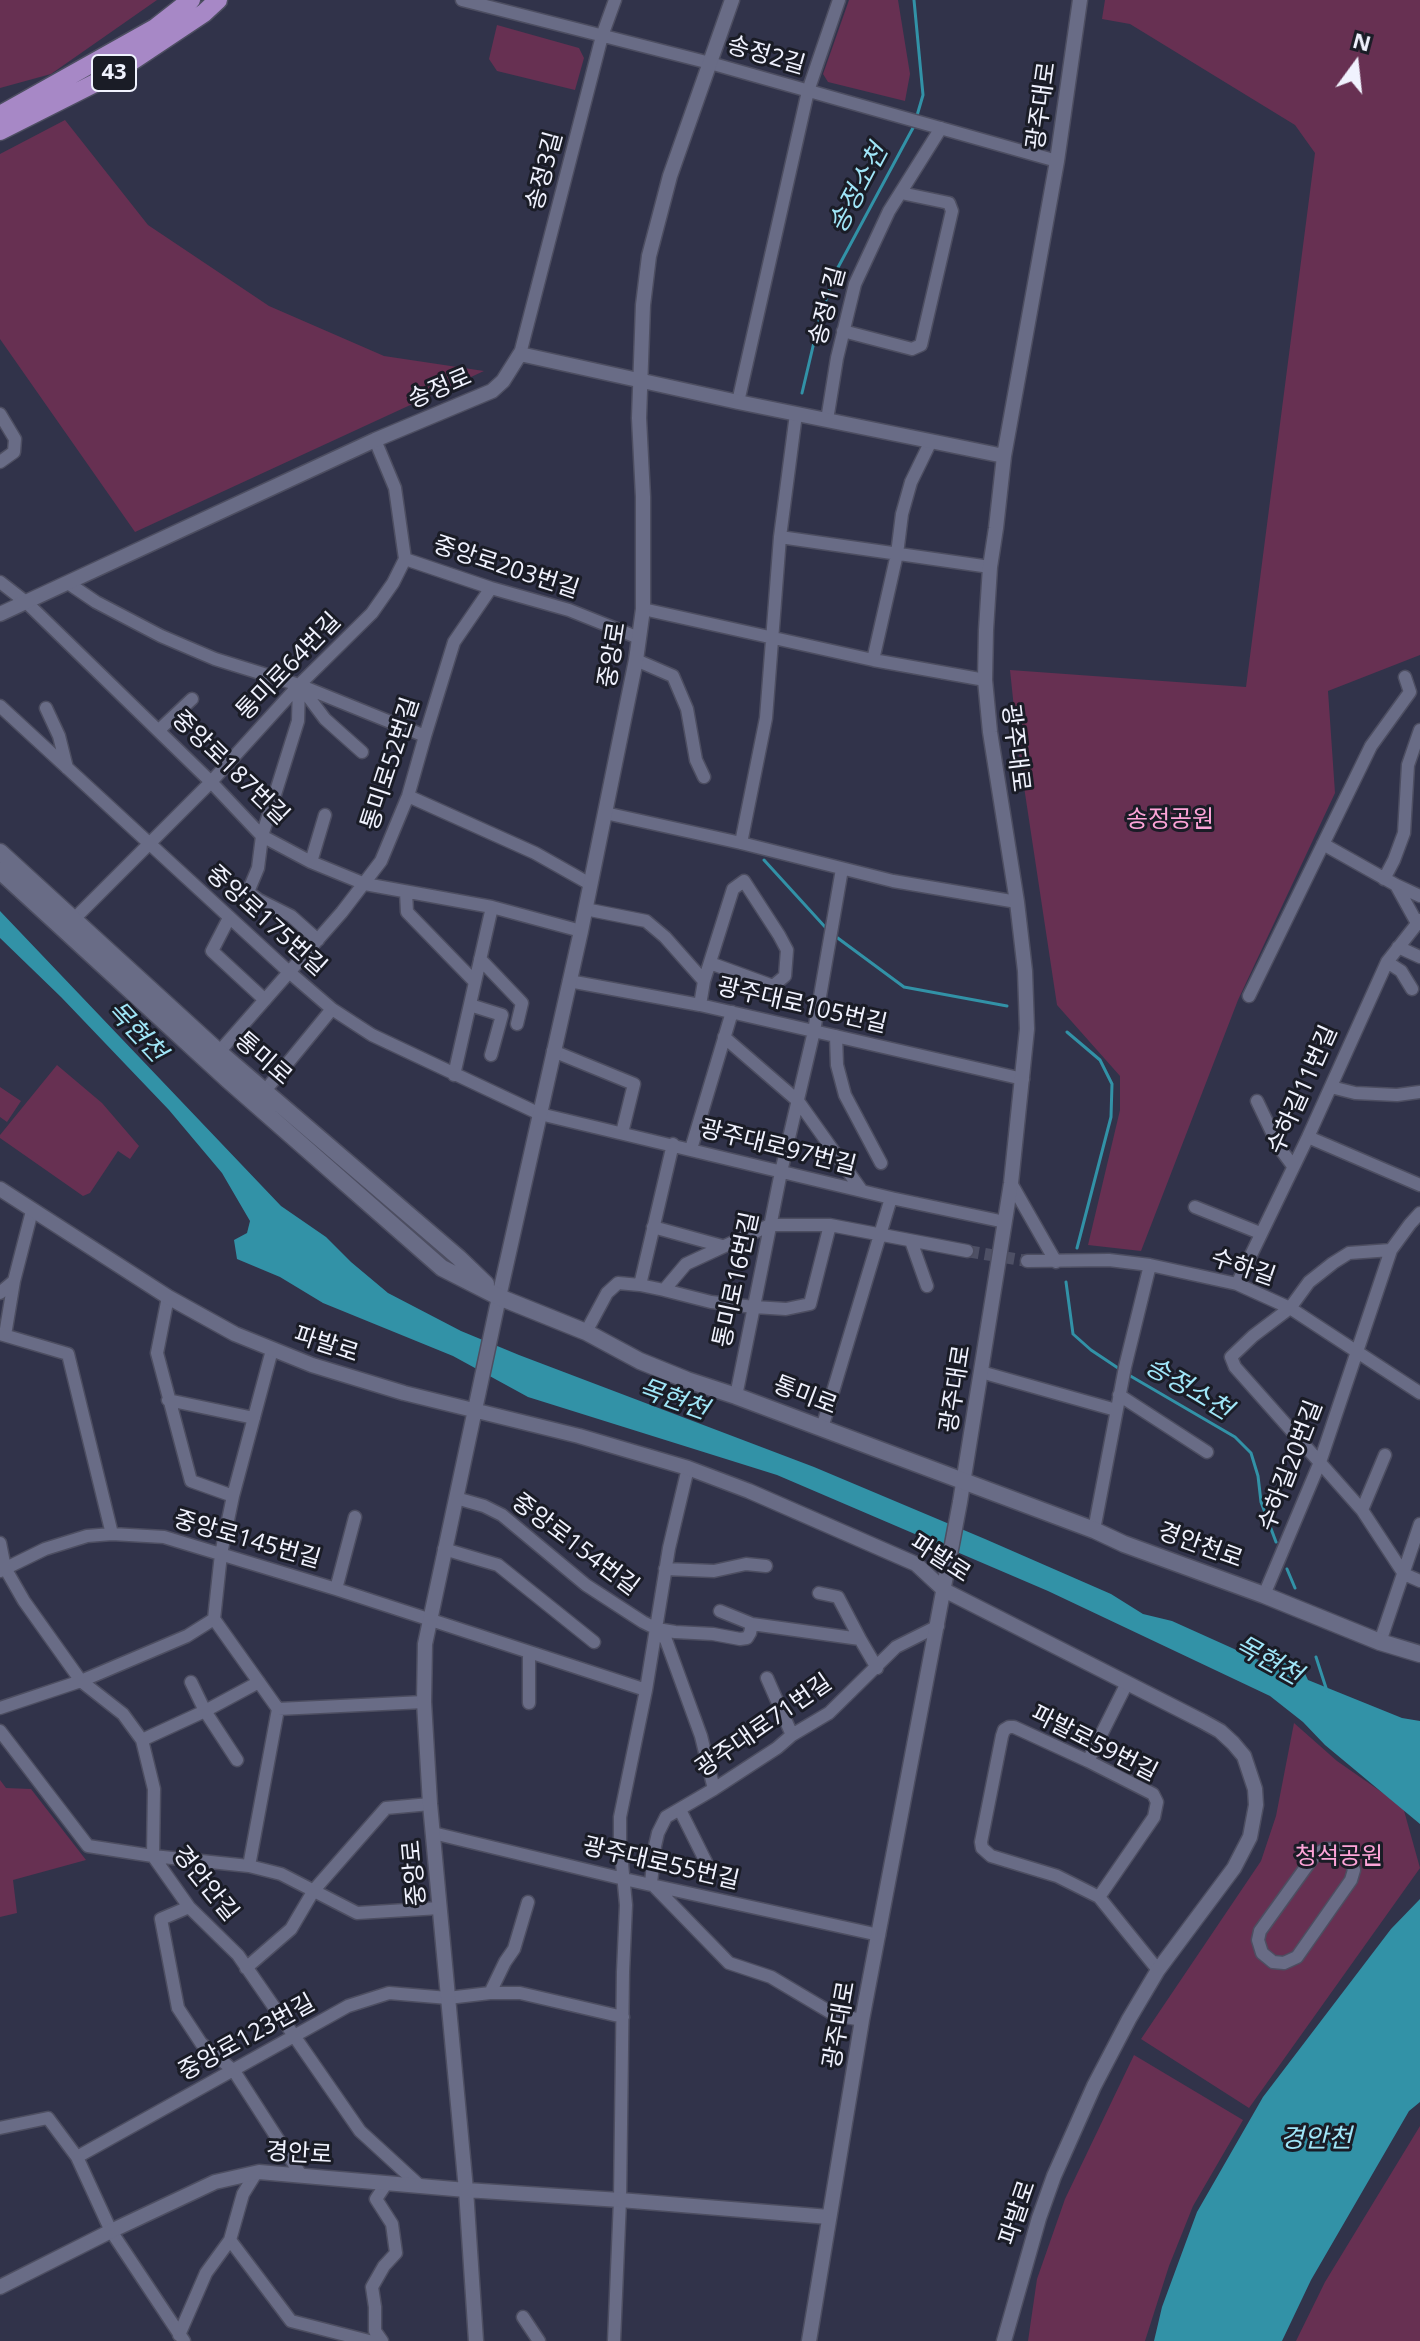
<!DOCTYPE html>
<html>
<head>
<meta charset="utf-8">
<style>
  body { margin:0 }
  #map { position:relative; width:1420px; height:2341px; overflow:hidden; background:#31334a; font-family:"Open Sans",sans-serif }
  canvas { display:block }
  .north { position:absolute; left:1316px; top:24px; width:80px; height:80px; -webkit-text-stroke:6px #1a1c26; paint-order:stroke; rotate:15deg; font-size:22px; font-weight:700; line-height:32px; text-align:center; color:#f0f2fe }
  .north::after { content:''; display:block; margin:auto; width:28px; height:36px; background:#f0f2fe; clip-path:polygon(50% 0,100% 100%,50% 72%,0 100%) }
</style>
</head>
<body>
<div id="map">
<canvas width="1420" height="2341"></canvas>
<div class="north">N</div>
</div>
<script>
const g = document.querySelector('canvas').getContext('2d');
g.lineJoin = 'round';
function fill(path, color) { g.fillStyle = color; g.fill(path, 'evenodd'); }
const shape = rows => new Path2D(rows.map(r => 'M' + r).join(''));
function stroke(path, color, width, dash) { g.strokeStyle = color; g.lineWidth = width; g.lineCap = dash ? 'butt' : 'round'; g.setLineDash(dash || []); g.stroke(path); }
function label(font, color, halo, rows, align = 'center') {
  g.font = font + ' "Open Sans","Noto Sans KR",sans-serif'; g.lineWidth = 6; g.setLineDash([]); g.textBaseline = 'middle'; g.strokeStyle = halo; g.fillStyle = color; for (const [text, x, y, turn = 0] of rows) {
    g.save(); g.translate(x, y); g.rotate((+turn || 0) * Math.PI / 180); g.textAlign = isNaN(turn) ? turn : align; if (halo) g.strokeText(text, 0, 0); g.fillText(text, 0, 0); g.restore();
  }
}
fill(shape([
  [0,0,157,0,51,74,0,88],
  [849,0,898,0,910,74,905,101,828,82,823,74],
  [1105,0,1420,0,1420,655,1328,691,1335,793,1238,1000,1141,1251,1088,1245,1120,1110,1120,1076,1057,1005,1018,747,1010,670,1246,687,1315,153,1295,125,1130,24,1102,19],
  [497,25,579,48,584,58,575,90,497,71,489,59],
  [65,120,148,225,269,306,384,356,484,371,135,532,0,339,0,154],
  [57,1065,102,1103,139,1146,130,1159,118,1151,90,1193,83,1196,0,1138,0,1135],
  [0,1087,21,1101,7,1122,0,1117],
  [1294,1723,1337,1761,1403,1807,1420,1868,1249,2108,1141,2039,1261,1861,1276,1816],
  [0,1780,6,1788,31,1789,86,1860,13,1880,17,1913,0,1917],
  [1134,2055,1243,2120,1193,2206,1169,2266,1145,2341,1028,2341,1037,2279,1065,2199],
  [1420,2126,1420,2341,1296,2341,1325,2282]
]), '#673052');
fill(shape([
  [0,911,281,1206,326,1237,351,1262,388,1293,461,1331,519,1355,814,1467,985,1539,1111,1594,1143,1614,1172,1621,1272,1666,1287,1662,1302,1667,1308,1680,1402,1718,1420,1721,1420,1824,1325,1745,1303,1722,1270,1696,1048,1591,777,1475,528,1397,453,1356,323,1303,280,1277,237,1259,234,1240,247,1233,250,1221,222,1173,169,1110,61,997,0,938],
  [1420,1899,1420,2102,1409,2111,1311,2280,1282,2341,1154,2341,1162,2307,1197,2212,1263,2097,1391,1929]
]), '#3292a7');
stroke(shape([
  [914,0,923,95,916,119],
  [802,393,819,321,835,273,914,126],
  [764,860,826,928],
  [835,936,904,987,1007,1006],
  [1067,1032,1100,1060,1112,1084,1111,1117,1077,1248],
  [1066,1282,1073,1334,1091,1350,1121,1370],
  [1127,1374,1235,1437,1251,1453,1258,1476,1261,1502,1276,1542],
  [1287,1569,1295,1588],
  [1316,1657,1327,1691]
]), '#3292a7', 3);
stroke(shape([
  [967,1251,1027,1261]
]), '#4e5065', 12, [12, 6]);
const minor = shape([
  [462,0,710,63,1057,161],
  [843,331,912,349,921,345,952,211,949,203,901,193],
  [520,354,602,36,615,0],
  [738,402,808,91,839,0],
  [0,414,15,439,14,452,0,462],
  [827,420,837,358,855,284,889,211,941,128],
  [780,537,990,567],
  [405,559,491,588,569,610,639,638],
  [0,582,27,603,211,782,262,836,311,862,365,884,492,907,581,931],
  [68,583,96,602,161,636,215,659,299,685,425,736],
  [643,609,873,660,985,680],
  [636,660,673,676,687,709,696,760,704,777],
  [873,660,897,554,902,514,911,482,931,441],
  [299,685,298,721,262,836,258,868,248,892,259,900,291,916,318,940],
  [301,687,325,719,362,752],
  [0,706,289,972,332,1009,372,1035,540,1114,891,1198,1005,1222],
  [46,708,59,736,67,768],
  [159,730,192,699],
  [408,796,535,853,590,884],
  [605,813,741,843,893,881,1017,902],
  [741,843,766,718,780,537,796,414],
  [1323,844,1396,885,1420,896],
  [311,862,325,815],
  [1384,879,1394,860,1404,833,1408,765,1420,730],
  [1396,885,1417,923],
  [406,892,407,912,475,982],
  [585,909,646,921,665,937,704,981],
  [229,918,212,951,265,1000],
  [73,920,211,782,299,685,372,613,393,583,405,559,395,488,375,440],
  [1398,947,1420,957],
  [480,959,522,1003,517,1024],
  [1387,962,1401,971,1412,989],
  [569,981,700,1005,1023,1079],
  [1249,996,1371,746,1410,692,1405,677],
  [470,1005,502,1015,491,1055],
  [700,1005,704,981,733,889,744,881,779,935,787,950,785,976,773,986,710,963],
  [836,1036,837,1065,845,1095,881,1163],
  [724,1037,798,1101,862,1191],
  [553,1051,634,1084,622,1133],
  [219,1052,342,912,381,861,408,796,425,736,454,642,491,588],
  [454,1075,492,907],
  [1331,1087,1355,1093,1397,1095,1420,1092],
  [264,1092,332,1009],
  [1257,1101,1279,1147,1293,1166],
  [1308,1137,1420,1185],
  [691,1149,732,1012],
  [1011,1183,1056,1262],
  [1195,1207,1260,1233],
  [653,1227,722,1246],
  [911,1241,927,1286],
  [1391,1250,1349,1253,1333,1263,1309,1282,1290,1308,1253,1336,1231,1357,1235,1367,1362,1510,1404,1574,1420,1581],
  [1027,1261,1109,1260,1150,1265,1237,1284,1290,1308,1420,1393],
  [1237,1284,1308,1137,1387,962,1420,920],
  [640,1285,664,1290,686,1264,770,1225,830,1225,967,1251],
  [664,1290,711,1302,754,1307,786,1309,810,1304,830,1225],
  [0,1293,14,1281,32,1211],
  [168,1297,157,1353,191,1481,233,1496],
  [586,1332,607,1293,618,1283,640,1285,673,1144],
  [0,1334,68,1354,112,1534],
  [5,1335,14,1281],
  [981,1372,1116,1410],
  [1119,1395,1207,1452],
  [736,1396,781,1172,814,1031,842,869],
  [168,1400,254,1418],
  [822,1428,891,1198],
  [456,1498,484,1506,502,1515,586,1585,643,1622,657,1629,675,1632,713,1634,740,1639,747,1638,750,1633,752,1624,860,1639,877,1668],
  [1362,1510,1385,1455],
  [1094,1530,1125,1367,1150,1265],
  [0,1543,5,1568,24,1601,81,1681,123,1714,142,1740,154,1789,153,1856,189,1907,238,1955,360,2131,419,2185],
  [444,1549,498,1565,594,1642],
  [665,1569,714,1571,746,1564,766,1566],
  [0,1571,45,1549,87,1536,112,1534,164,1537,336,1589,646,1690],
  [336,1589,355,1517],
  [819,1593,838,1597,860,1639],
  [1264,1595,1320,1462,1391,1250,1410,1224,1420,1213],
  [720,1611,752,1624],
  [214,1619,278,1709,424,1702],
  [657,1629,666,1640,701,1736,714,1789],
  [1380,1642,1420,1524],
  [529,1653,529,1703],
  [767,1678,792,1735],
  [191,1682,205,1711,237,1760],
  [0,1708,81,1681,187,1636,214,1619,221,1554,233,1496,272,1350],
  [0,1731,88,1846,153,1856,249,1866,281,1874,357,1913,440,1908],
  [142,1740,205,1711,259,1682],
  [1088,1761,1127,1683],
  [680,1810,706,1862],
  [433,1833,624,1879,879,1935],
  [1325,1849,1338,1849,1349,1856,1354,1870,1351,1880,1297,1957,1284,1963,1273,1962,1262,1953,1258,1940,1260,1931,1314,1856,1325,1849],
  [249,1866,278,1709],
  [1099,1897,1154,1817,1157,1802,1153,1794,1088,1761,1014,1727,1009,1727,1004,1730,1002,1736,981,1842,982,1848,991,1856,1057,1876,1099,1897,1158,1970],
  [189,1907,161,1919,178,2008,201,2043,234,2071,301,2175],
  [246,1968,291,1929,314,1890,386,1808,430,1804],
  [490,1993,505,1962,514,1949,528,1902],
  [862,2020,835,2015,771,1977,729,1963,651,1883,655,1846,658,1833,666,1817,714,1789,777,1748,792,1735,829,1713,896,1647,938,1626],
  [0,2128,48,2118,77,2157,111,2231,184,2341],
  [77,2157,348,2006,389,1993,448,1998,490,1993,520,1993,623,2017],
  [230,2240,291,2321,369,2341],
  [523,2317,539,2341],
  [179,2335,206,2273,230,2240,243,2194,256,2173],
  [382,2341,375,2331,375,2307,372,2287,384,2266,396,2253,392,2224,376,2199,386,2184],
  [614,2341,620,2200,623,1972,626,1905,620,1843,620,1817,646,1690,669,1548,688,1468]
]);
const tertiary = shape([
  [0,614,375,440,492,391,503,381,520,354,738,402,1004,456],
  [0,1189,168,1297,235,1334,312,1365,404,1393,579,1436,688,1468,749,1491,916,1564,944,1590,1202,1721,1220,1731,1233,1743,1244,1756,1255,1789,1256,1805,1250,1837,1234,1868,1158,1970,1129,2019,1094,2086,1054,2176,1039,2218,1004,2341],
  [0,2287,111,2231,215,2182,259,2172,466,2190,620,2200,829,2217],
  [476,2341,466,2190,430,1804,424,1702,425,1644,499,1297,581,931,636,660,643,609,643,497,639,418,643,305,649,256,670,176,732,0],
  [809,2341,862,2020,960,1502,1011,1183,1027,1029,1025,971,1017,902,990,732,985,680,986,630,990,567,996,528,1004,456,1057,161,1080,0]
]);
const secondary = shape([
  [0,852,219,1052,459,1258,486,1284],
  [0,871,228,1080,442,1268,499,1297,586,1332,640,1361,687,1380,736,1396,1094,1530,1124,1544,1264,1595,1380,1642,1420,1654]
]);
const primary = shape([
  [0,115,155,28,191,0],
  [0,131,111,75,204,13,218,0]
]);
stroke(minor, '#4d4e61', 15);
stroke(tertiary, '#4d4e61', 17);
stroke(secondary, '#4d4e61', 19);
stroke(primary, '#4d4e61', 21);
stroke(minor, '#696c86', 12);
stroke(tertiary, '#696c86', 14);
stroke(secondary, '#696c86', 16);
stroke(primary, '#a788c6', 18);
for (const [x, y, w] of [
  [114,73,44]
]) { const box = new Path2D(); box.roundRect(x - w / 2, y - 18, w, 36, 6); g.fillStyle = '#1a1c26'; g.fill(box); stroke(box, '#f0f2fe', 2); }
label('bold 22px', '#f0f2fe', null, [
  ["43",114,73]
]);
label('24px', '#f0f2fe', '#1a1c26', [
  ["송정2길",766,56,16],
  ["광주대로",1042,106,-82],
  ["송정3길",545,171,-75],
  ["송정1길",828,306,-75],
  ["송정로",440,389,-23],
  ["중앙로203번길",506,568,18],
  ["중앙로",613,655,-81],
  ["통미로64번길",289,667,-46],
  ["광주대로",1015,748,83],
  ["통미로52번길",391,764,-72],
  ["중앙로187번길",230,768,44],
  ["중앙로175번길",266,921,42],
  ["광주대로105번길",802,1006,13],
  ["통미로",263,1059,41],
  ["수하길11번길",1303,1090,-66],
  ["광주대로97번길",778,1148,14],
  ["수하길",1243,1268,19],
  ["통미로16번길",737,1280,-78],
  ["파발로",326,1345,18],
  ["광주대로",956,1389,-81],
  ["통미로",805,1396,21],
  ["수하길20번길",1291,1466,-69],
  ["중앙로145번길",247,1540,16],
  ["중앙로154번길",575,1545,37],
  ["경안천로",1200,1546,20],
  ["파발로",940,1559,33],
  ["광주대로71번길",764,1726,-35],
  ["파발로59번길",1094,1744,27],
  ["광주대로55번길",661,1864,13],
  ["중앙로",415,1873,-95],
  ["경안안길",205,1884,51],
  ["광주대로",840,2025,-80],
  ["중앙로123번길",247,2038,-29],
  ["경안로",299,2154,3],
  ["파발로",1018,2213,-71]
]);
label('24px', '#fda4d8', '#1a1c26', [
  ["송정공원",1170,820],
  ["청석공원",1339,1857]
]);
label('italic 26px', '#a0e6f8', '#1a1c26', [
  ["송정소천",859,189,-62],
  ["목현천",136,1032,47],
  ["송정소천",1188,1389,31],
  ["목현천",673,1400,20],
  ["목현천",1268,1661,29],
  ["경안천",1316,2140]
]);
</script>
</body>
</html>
